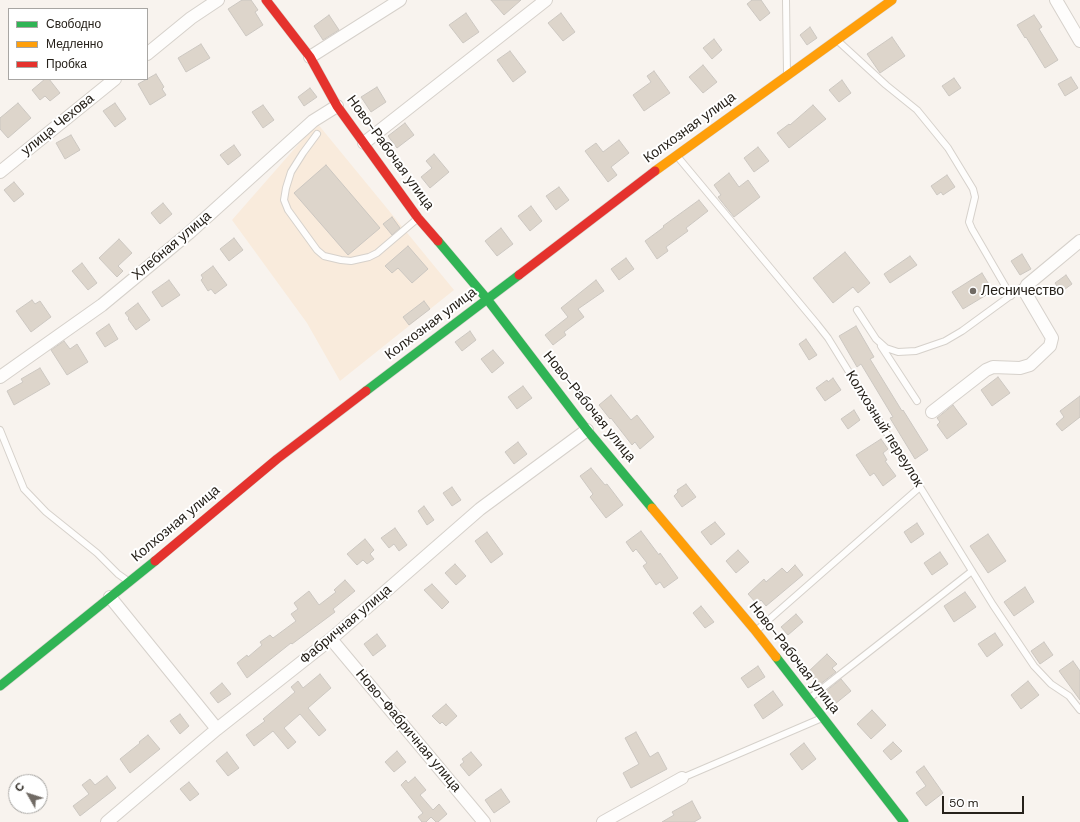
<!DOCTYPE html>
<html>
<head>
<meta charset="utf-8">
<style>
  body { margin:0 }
  #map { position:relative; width:1080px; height:822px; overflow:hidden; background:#f8f3ee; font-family:"DM Sans",sans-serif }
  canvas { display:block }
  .legend { position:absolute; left:8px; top:8px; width:140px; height:72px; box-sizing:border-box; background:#fff; border:1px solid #a8a6a3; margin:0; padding:5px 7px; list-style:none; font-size:12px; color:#26211a }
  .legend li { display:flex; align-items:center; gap:8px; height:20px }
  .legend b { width:20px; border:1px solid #a8a6a3 }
  .north { position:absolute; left:8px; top:774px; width:40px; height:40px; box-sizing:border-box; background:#fff; border:1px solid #a8a6a3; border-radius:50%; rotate:309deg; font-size:11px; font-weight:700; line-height:16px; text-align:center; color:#26211a }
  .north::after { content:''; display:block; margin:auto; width:14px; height:18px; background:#706a64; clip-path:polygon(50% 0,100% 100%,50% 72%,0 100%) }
  .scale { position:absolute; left:942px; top:796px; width:82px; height:18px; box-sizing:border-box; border:2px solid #26211a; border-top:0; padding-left:5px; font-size:12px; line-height:14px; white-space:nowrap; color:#26211a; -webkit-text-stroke:3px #fff; paint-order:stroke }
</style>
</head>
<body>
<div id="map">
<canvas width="1080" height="822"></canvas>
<ul class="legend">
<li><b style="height:5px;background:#30b455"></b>Свободно</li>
<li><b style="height:5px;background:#ff9f0a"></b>Медленно</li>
<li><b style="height:5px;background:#e5322d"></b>Пробка</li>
</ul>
<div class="north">С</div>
<div class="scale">50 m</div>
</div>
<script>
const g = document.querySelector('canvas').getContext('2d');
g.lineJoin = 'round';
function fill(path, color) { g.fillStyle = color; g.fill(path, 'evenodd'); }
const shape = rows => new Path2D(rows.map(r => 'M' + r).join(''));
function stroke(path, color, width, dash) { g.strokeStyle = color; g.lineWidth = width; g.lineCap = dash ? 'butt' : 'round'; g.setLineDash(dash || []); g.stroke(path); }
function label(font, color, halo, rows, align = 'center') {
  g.font = font + ' "DM Sans",sans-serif'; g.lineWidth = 4; g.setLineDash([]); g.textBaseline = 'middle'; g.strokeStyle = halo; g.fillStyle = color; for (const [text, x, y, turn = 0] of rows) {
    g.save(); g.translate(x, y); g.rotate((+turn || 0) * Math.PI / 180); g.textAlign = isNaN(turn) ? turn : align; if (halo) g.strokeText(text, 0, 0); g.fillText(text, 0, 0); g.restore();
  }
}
fill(shape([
  [317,123,454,290,340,381,307,323,232,220]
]), '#f9ebdc');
const building = shape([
  [242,0,251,0,258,10,255,12,263,25,246,36,228,9,242,0],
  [491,0,521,0,504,15,491,0],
  [752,0,761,0,770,13,760,21,747,4,752,0],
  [466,13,479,32,463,43,449,25,466,13],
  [561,13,575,32,563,41,548,23,561,13],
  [329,15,339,30,323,40,314,26,329,15],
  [1034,15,1042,27,1039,29,1058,60,1045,68,1026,37,1025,38,1017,25,1034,15],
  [810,27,817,38,807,45,800,35,810,27],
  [892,37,905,56,880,73,867,54,892,37],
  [714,39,722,50,712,59,703,48,714,39],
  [201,44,210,58,186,72,178,58,201,44],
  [510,51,526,72,513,82,497,60,510,51],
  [703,65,717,82,703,93,689,77,703,65],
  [654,71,670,93,644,111,633,95,651,82,647,76,654,71],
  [156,74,164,87,162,89,166,95,150,105,138,84,156,74],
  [1071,77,1078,88,1065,96,1058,84,1071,77],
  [954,78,961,88,949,96,942,86,954,78],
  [45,79,49,79,60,93,50,101,45,96,40,100,32,90,45,79],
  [842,80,851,93,839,102,829,90,842,80],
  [377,87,386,102,371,112,361,97,377,87],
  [310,88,317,97,304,106,298,97,310,88],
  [18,103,31,118,8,138,0,129,0,118,18,103],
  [115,103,126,119,115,127,103,111,115,103],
  [263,105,274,120,263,128,252,112,263,105],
  [813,105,826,119,789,148,777,133,789,124,790,125,813,105],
  [405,123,414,135,397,148,388,136,405,123],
  [71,135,80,150,65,159,56,143,71,135],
  [619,140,629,153,611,167,617,175,608,182,585,151,596,143,603,152,619,140],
  [234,145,241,155,228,165,220,155,234,145],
  [758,147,769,161,754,172,744,158,758,147],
  [434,154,449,172,430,188,421,177,432,168,426,161,434,154],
  [326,165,380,228,348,255,294,193,326,165],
  [729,173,739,187,748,180,760,197,734,217,718,197,721,195,714,185,729,173],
  [947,175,955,187,943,195,941,192,937,195,931,186,947,175],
  [14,182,24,194,14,202,4,190,14,182],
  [559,187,569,200,556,210,546,196,559,187],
  [699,200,708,211,686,228,688,231,666,247,668,251,657,259,645,241,664,227,663,226,699,200],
  [163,203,172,214,160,224,151,213,163,203],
  [531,206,542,221,530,231,518,216,531,206],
  [392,217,400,228,392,235,383,224,392,217],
  [501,228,513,244,497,256,485,241,501,228],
  [234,238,243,250,229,261,220,249,234,238],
  [119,239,132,253,118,266,123,271,117,277,99,258,119,239],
  [408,246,428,269,412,283,398,268,392,273,385,266,408,246],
  [845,252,870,283,858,293,853,287,833,303,813,278,845,252],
  [1022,254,1031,269,1020,275,1011,261,1022,254],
  [910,256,917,265,890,283,884,274,910,256],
  [626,258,634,269,619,280,611,269,626,258],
  [82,263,97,283,88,290,72,271,82,263],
  [213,266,227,285,215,294,211,289,208,291,201,280,203,278,201,275,213,266],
  [982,273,993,291,963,309,952,292,982,273],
  [1066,275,1072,284,1061,292,1055,283,1066,275],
  [169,280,180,295,162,307,152,292,169,280],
  [596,280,604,291,578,309,584,317,564,332,566,335,553,345,545,335,568,317,561,308,596,280],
  [32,300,35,304,40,301,51,317,31,332,16,311,32,300],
  [424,301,430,309,409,325,403,317,424,301],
  [138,303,150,320,136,330,128,319,129,318,125,313,138,303],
  [109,324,118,339,105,347,96,333,109,324],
  [856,326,874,357,870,359,902,411,903,410,928,450,915,459,890,418,893,417,861,364,857,367,839,336,856,326],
  [470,331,476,340,462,351,455,342,470,331],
  [806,339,817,355,809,360,799,344,806,339],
  [64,341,70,349,77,344,88,362,67,375,51,350,64,341],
  [493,350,504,363,492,373,481,359,493,350],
  [40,368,50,384,14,405,7,391,23,382,21,379,40,368],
  [998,377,1010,393,992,406,981,390,998,377],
  [833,378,841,390,825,401,816,388,827,380,828,382,833,378],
  [523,386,532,398,517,409,508,397,523,386],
  [611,395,631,420,637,415,654,437,640,449,635,442,632,445,611,418,610,419,599,405,611,395],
  [1080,396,1080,417,1062,431,1056,424,1064,417,1060,411,1080,396],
  [953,405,967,424,947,439,937,425,940,422,937,418,953,405],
  [854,410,860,420,848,429,841,419,854,410],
  [881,439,888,449,883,453,887,460,885,461,896,476,883,486,874,473,870,476,856,455,881,439],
  [518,442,527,454,514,464,505,452,518,442],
  [591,468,605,485,607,484,623,505,606,518,590,497,593,494,580,476,591,468],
  [686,484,696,497,682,507,674,496,678,492,677,490,686,484],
  [452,487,461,500,452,506,443,493,452,487],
  [424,506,434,520,427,525,418,511,424,506],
  [715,522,725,534,711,545,701,532,715,522],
  [917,523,924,534,911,543,904,532,917,523],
  [395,528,407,545,399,551,394,544,389,548,381,538,395,528],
  [641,531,659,555,660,553,678,578,664,588,660,582,656,585,643,566,647,563,636,549,633,552,626,542,641,531],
  [487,532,503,554,491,563,475,541,487,532],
  [988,534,1006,561,988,573,970,546,988,534],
  [365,539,374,550,370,554,374,559,367,564,363,560,357,565,347,554,365,539],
  [738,550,749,562,736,573,726,561,738,550],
  [940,552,948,564,932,575,924,563,940,552],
  [455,564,466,576,456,585,445,573,455,564],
  [795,565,803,575,766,606,761,600,757,604,748,594,764,579,766,582,782,568,787,573,795,565],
  [345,580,355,591,333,609,335,612,292,644,291,643,247,678,237,663,247,655,248,657,262,645,260,642,270,635,273,638,296,621,291,614,298,609,294,603,309,591,319,605,336,592,334,590,345,580],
  [432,584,449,602,442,609,424,590,432,584],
  [1025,587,1034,602,1014,616,1004,602,1025,587],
  [965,592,976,607,954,622,944,606,965,592],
  [701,606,714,622,705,628,693,613,701,606],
  [796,614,803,622,788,635,781,627,796,614],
  [995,633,1003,645,987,657,978,644,995,633],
  [377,634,386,646,373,656,364,644,377,634],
  [1044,642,1053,655,1040,664,1031,651,1044,642],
  [827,654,837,664,832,668,836,672,819,685,808,672,827,654],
  [1073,661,1080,671,1080,700,1059,671,1073,661],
  [758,666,765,677,748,688,741,678,758,666],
  [320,674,331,688,308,708,326,730,319,736,300,714,284,728,296,742,288,749,273,731,254,746,246,735,265,721,263,719,295,692,291,687,298,681,303,688,320,674],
  [841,679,851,691,835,704,825,692,841,679],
  [1028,681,1039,695,1021,709,1011,695,1028,681],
  [222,683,231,694,218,703,210,693,222,683],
  [773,691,783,705,763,719,754,705,773,691],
  [446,704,457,716,446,726,442,722,440,724,432,716,446,704],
  [872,710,886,725,871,739,857,724,872,710],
  [180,714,189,726,180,734,170,721,180,714],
  [636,732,650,757,658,752,667,769,631,788,623,773,639,764,625,738,636,732],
  [148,735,160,749,130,773,120,759,140,743,139,742,148,735],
  [893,742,902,751,891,760,883,751,893,742],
  [804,743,816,759,802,770,790,754,804,743],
  [397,751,406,762,394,772,385,762,397,751],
  [227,752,239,768,228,776,216,761,227,752],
  [471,752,482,765,469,776,460,765,464,762,462,759,471,752],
  [924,766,943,793,926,806,916,793,926,786,916,772,924,766],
  [107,776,116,788,80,816,73,806,89,794,82,785,90,779,95,785,107,776],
  [415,777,426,790,420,795,433,810,439,804,447,814,438,822,436,822,431,817,426,822,422,822,418,817,423,813,401,785,406,780,408,783,415,777],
  [189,782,199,794,190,801,180,789,189,782],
  [501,789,510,802,494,813,485,800,501,789],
  [692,801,701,818,694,822,662,822,674,815,672,812,692,801]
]);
fill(building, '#ddd5cb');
stroke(building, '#ccc7c1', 1);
const lane = shape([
  [786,0,787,73],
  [838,41,886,85,917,110,948,148,973,189,975,197,969,222,972,229,1011,296],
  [317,134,303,153,291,172,286,188,284,200,288,210,317,250,324,256,341,260,351,261,369,257,377,253,417,219],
  [677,156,817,324,828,338,993,605,1034,666,1051,684,1069,696,1080,710],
  [857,310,876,339,886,348,898,352,916,351,945,341,962,331,1025,285],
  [881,346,917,401],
  [0,430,24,489,46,512,97,553,118,574,128,581],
  [757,630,920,487],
  [810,698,972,571],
  [682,778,822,718]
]);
const street = shape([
  [1056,0,1080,41],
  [147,54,191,18,218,0],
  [310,57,400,0],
  [364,143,546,0],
  [0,172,115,79],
  [0,377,102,305,189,233,313,121,337,106],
  [932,412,986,370,993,367,1020,368,1030,365,1050,346,1052,338,1025,292,1027,285,1080,241],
  [110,597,217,729],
  [331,639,484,822],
  [107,822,217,729,331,639,480,509,587,430],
  [603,822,682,778]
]);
const fast = shape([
  [438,241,487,299,587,430,652,508],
  [366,391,519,275],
  [776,657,904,822],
  [0,686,155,561]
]);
const slow = shape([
  [655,171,892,0],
  [652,508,754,629,776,657]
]);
const jam = shape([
  [266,0,310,57,337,106,418,218,438,241],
  [519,275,655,171],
  [155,561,277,459,366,391]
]);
stroke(lane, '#d6d1cb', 8);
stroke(street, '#d6d1cb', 14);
stroke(fast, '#d6d1cb', 10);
stroke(slow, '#d6d1cb', 10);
stroke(jam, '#d6d1cb', 10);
stroke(lane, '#fefdfc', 6);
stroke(street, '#fefdfc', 12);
stroke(fast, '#30b455', 9);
stroke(slow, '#ff9f0a', 9);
stroke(jam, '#e5322d', 9);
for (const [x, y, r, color] of [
  [973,291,4,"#706a64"]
]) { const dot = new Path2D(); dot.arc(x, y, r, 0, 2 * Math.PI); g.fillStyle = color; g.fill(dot); stroke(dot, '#fff', 1.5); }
label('14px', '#26211a', '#fff', [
  ["улица Чехова",58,125,-39],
  ["Колхозная улица",690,128,-36],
  ["Ново-Рабочая улица",390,153,54],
  ["Хлебная улица",172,246,-40],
  ["Колхозная улица",431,324,-37],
  ["Ново-Рабочая улица",589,407,51],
  ["Колхозный переулок",884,429,58],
  ["Колхозная улица",176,524,-40],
  ["Фабричная улица",346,625,-40],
  ["Ново-Рабочая улица",794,658,52],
  ["Ново-Фабричная улица",408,731,50]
]);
label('14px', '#26211a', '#fff', [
  ["Лесничество",981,291]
], 'left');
</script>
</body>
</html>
